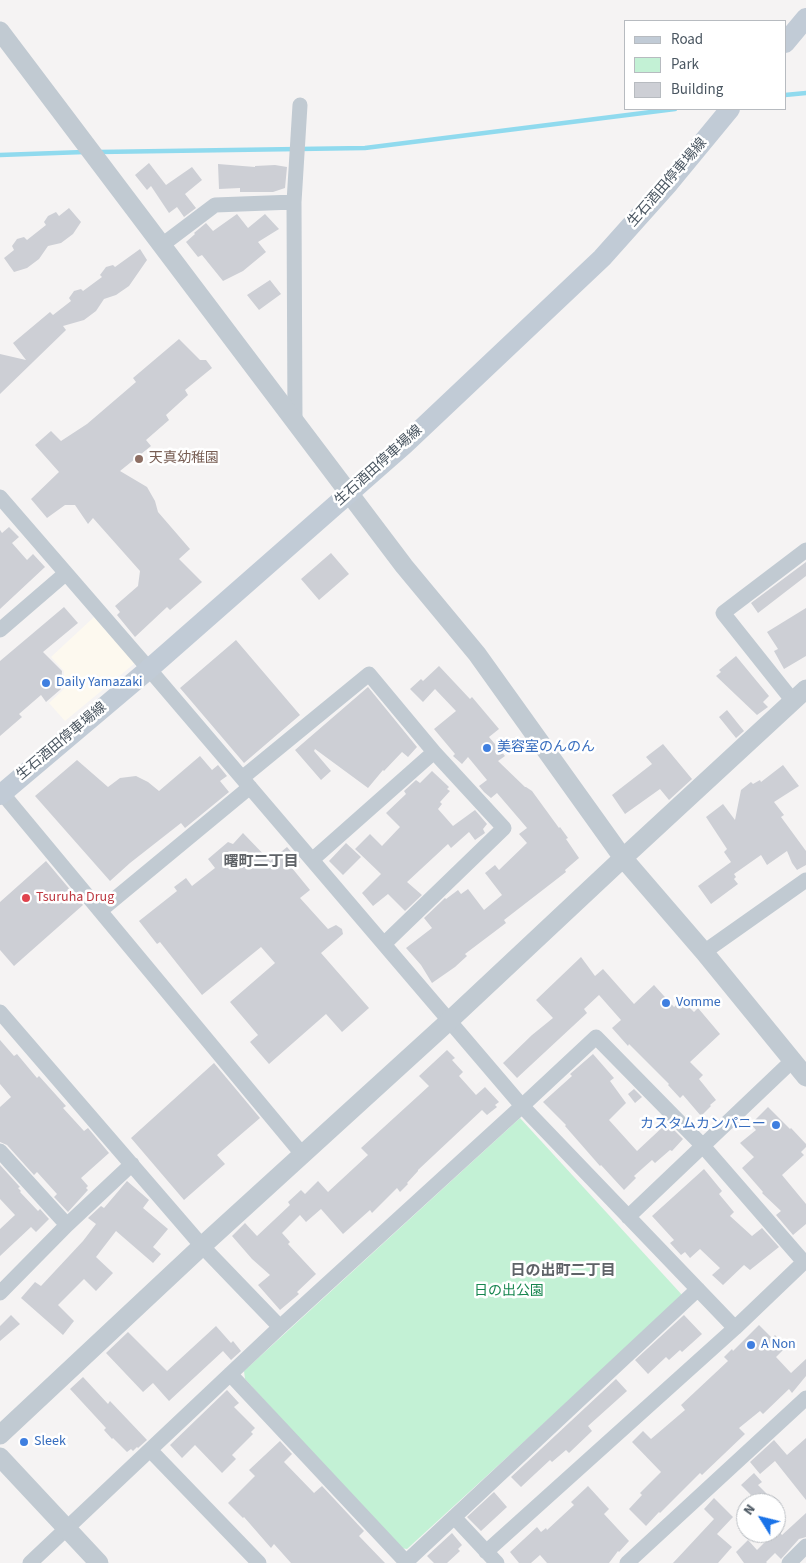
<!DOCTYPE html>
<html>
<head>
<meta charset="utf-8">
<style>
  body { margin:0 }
  #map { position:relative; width:806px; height:1563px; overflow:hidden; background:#f5f3f3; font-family:"Source Sans 3",sans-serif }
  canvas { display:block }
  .legend { position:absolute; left:624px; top:20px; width:162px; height:90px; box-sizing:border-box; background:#fff; border:1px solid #b7bbc0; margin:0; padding:6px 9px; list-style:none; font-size:15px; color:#4a5661 }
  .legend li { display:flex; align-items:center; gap:10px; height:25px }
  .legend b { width:25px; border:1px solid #b7bbc0 }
  .north { position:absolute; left:736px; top:1493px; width:50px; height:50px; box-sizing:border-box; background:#fff; border:1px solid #b7bbc0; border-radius:50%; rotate:306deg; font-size:14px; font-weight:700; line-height:20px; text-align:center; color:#4a5661 }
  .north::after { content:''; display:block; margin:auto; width:18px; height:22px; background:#1a73e8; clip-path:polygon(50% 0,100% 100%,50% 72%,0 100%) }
</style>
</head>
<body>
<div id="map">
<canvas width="806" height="1563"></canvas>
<ul class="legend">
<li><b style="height:6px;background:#c1cbd6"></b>Road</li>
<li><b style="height:14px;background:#c3f1d5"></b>Park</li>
<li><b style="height:14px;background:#cdcfd5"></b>Building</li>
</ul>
<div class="north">N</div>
</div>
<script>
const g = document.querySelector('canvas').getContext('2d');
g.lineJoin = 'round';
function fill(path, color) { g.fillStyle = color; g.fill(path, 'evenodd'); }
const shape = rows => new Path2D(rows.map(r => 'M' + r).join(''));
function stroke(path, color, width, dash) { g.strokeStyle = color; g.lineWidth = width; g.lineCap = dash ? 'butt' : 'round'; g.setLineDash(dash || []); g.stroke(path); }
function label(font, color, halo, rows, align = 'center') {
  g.font = font + ' "Source Sans 3","Noto Sans JP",sans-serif'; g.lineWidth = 5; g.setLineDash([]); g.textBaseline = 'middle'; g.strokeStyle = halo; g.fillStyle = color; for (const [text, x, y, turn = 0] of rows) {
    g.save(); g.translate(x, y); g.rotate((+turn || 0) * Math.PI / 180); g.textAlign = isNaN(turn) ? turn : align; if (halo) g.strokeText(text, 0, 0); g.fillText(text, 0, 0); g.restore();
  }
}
fill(shape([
  [94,617,135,663,65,721,49,703,64,689,64,671,51,657]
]), '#fdf9ef');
fill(shape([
  [520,1118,683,1296,407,1549,400,1548,245,1379,244,1371]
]), '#c3f1d5');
stroke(shape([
  [785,95,806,93],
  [99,152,365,148,675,109],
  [0,155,84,152]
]), '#90daee', 4.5);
fill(shape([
  [149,163,166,185,192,167,202,180,185,194,196,208,184,217,177,207,169,213,151,186,147,190,135,175],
  [218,164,255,167,255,166,275,165,287,167,285,188,273,192,240,192,240,188,219,189],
  [69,208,81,222,73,234,61,243,48,246,39,259,27,268,14,272,4,258,14,250,12,246,17,239,24,237,27,240,46,225,44,222,48,216,56,212,59,216],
  [237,214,248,228,265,214,279,229,258,242,266,252,243,271,223,281,202,255,198,257,186,242,195,234,194,233,206,223,213,231],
  [140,249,147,260,129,286,116,295,104,299,96,311,84,320,63,326,66,330,0,394,0,354,26,360,13,343,50,312,53,315,71,301,69,298,74,291,81,289,83,291,102,277,100,275,106,267,113,265,115,267],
  [270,280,281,294,259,310,247,295],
  [179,339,200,360,206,360,212,368,185,390,188,395,166,415,169,420,146,440,151,446,120,471,147,487,155,501,158,512,190,549,179,559,202,582,170,610,167,607,135,637,117,615,120,612,115,606,138,586,140,571,93,518,88,524,75,505,65,505,47,518,31,499,59,472,35,445,51,431,61,441,87,424,136,382,133,378],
  [9,527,19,537,12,543,27,560,33,554,45,567,0,609,0,530,2,533],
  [331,553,349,574,319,600,301,579],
  [806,562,806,576,758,613,751,603],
  [64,607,78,623,43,652,62,671,61,689,46,702,41,695,19,714,22,717,0,736,0,661],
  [806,608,806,656,784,669,774,651,778,649,767,632],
  [236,640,300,715,244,763,180,688],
  [736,656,769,696,763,702,768,707,757,715,716,676,721,672,719,670],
  [439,666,470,699,472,697,499,729,489,737,505,756,498,761,525,787,526,787,532,791,559,828,560,827,568,838,566,839,579,858,565,870,566,872,504,920,506,923,465,954,467,956,455,967,432,983,421,965,406,948,432,928,424,918,445,898,446,899,458,890,461,894,468,889,484,910,502,895,485,873,495,865,499,870,527,843,519,834,527,828,497,793,491,798,484,792,479,786,487,780,468,757,462,764,453,756,455,754,434,729,456,711,435,689,423,702,410,689,421,679,423,681],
  [368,687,417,747,408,757,402,752,384,771,383,770,368,788,315,749,314,751,331,771,321,780,295,750],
  [727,710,744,731,736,738,719,717],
  [663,744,692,779,669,800,660,789,625,814,612,795,652,764,646,757],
  [200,756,212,770,218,765,227,776,220,781,229,792,185,828,181,823,130,863,110,881,35,796,77,760,108,787,120,778,136,776,148,782,159,791],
  [783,765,799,786,774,802,784,815,781,817,806,851,806,865,797,870,792,863,787,851,767,865,761,855,734,874,736,877,734,879,738,884,711,904,698,886,731,862,724,852,727,849,706,817,723,804,735,820,741,790,751,782,753,784,760,780,761,782],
  [432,771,449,787,447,789,450,791,440,802,442,804,438,809,453,826,475,810,487,824,483,829,485,833,475,840,469,832,451,848,448,844,407,882,422,895,405,911,388,894,373,906,362,893,381,874,355,849,370,834,382,846,400,827,386,813,406,794,404,791,416,780,420,783],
  [243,833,270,861,287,847,300,862,292,868,310,890,300,898,328,929,336,925,342,929,343,934,321,953,369,1008,342,1032,326,1014,269,1064,250,1042,258,1035,230,1002,275,963,261,947,202,995,160,942,157,944,139,921,177,891,174,887,186,878,192,886,215,868,208,859,228,842,233,844],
  [346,843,361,857,343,875,329,861],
  [46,861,83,905,14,966,0,950,0,902],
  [581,957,595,976,603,969,634,1004,654,985,674,1007,682,1000,694,1012,698,1008,720,1034,690,1062,703,1075,699,1079,716,1100,710,1105,711,1106,701,1116,683,1095,680,1098,668,1085,669,1084,629,1044,628,1046,612,1028,621,1020,599,995,584,1009,587,1013,517,1078,503,1063,532,1035,553,1018,536,1000],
  [0,1040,14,1056,17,1054,37,1078,39,1076,66,1106,63,1108,84,1131,88,1128,109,1153,81,1178,88,1186,86,1188,88,1190,68,1212,54,1197,57,1194,37,1172,34,1175,7,1145,0,1142,0,1107,11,1097,0,1084],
  [447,1050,455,1058,452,1060,463,1072,459,1076,476,1095,485,1087,499,1102,495,1105,497,1107,487,1115,482,1110,418,1170,418,1171,407,1183,408,1184,400,1192,397,1188,372,1213,370,1210,343,1234,321,1209,306,1222,300,1215,282,1233,290,1242,288,1244,316,1274,297,1292,299,1294,280,1310,258,1285,270,1275,252,1259,232,1236,245,1223,257,1236,290,1205,288,1202,301,1190,305,1194,318,1181,328,1192,368,1155,361,1148,429,1086,419,1076],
  [593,1054,614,1078,610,1081,626,1103,609,1120,637,1151,667,1123,683,1139,672,1151,670,1150,655,1163,652,1160,634,1176,636,1178,624,1190,601,1165,600,1166,565,1126,566,1125,543,1102,572,1076,570,1074],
  [214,1063,260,1118,217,1155,225,1164,184,1200,131,1138],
  [634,1089,642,1097,635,1103,628,1094],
  [768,1107,790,1129,791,1128,806,1144,806,1147,801,1152,804,1155,782,1175,806,1204,806,1224,793,1235,776,1215,781,1211,762,1193,763,1192,742,1168,754,1157,740,1143,756,1130,751,1124],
  [0,1165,20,1187,18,1188,21,1191,20,1192,38,1211,40,1209,49,1219,36,1232,31,1227,0,1256,0,1229,15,1215,0,1199],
  [704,1169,722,1191,719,1194,734,1212,730,1216,752,1236,762,1228,779,1247,750,1270,744,1265,723,1285,712,1275,720,1268,700,1249,690,1258,685,1252,681,1255,670,1243,674,1240,652,1216],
  [127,1181,149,1200,143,1208,168,1229,153,1247,161,1254,153,1263,116,1231,96,1257,113,1273,96,1291,84,1279,58,1305,74,1321,63,1335,21,1298,35,1282,41,1286,83,1241,96,1224,88,1218,101,1206,104,1208],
  [11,1315,20,1324,0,1341,0,1326],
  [684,1315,702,1334,682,1352,680,1350,669,1360,666,1357,648,1374,635,1360],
  [759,1325,772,1338,775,1335,786,1347,776,1357,791,1373,806,1359,806,1376,792,1393,789,1389,763,1414,760,1411,739,1428,745,1434,702,1475,700,1473,660,1513,659,1512,646,1526,629,1509,642,1495,640,1493,661,1472,632,1442,643,1431,651,1439,685,1410,681,1405,728,1361,724,1357,732,1349,733,1351],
  [216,1326,231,1343,233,1341,241,1351,231,1360,223,1351,169,1401,153,1383,143,1392,106,1353,128,1332,167,1371],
  [83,1377,108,1404,110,1401,147,1440,138,1448,137,1447,133,1451,131,1449,127,1452,113,1438,112,1439,104,1430,106,1428,70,1389],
  [616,1379,627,1391,588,1426,592,1431,569,1453,566,1450,552,1462,550,1460,521,1487,511,1477],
  [227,1390,239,1403,234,1407,255,1428,251,1432,253,1434,232,1455,236,1459,222,1473,195,1445,182,1458,170,1445],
  [806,1438,806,1500,775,1461,760,1474,750,1462,774,1440,787,1455],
  [280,1441,292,1454,284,1462,314,1493,322,1486,364,1531,359,1536,385,1563,291,1563,274,1544,271,1548,244,1517,243,1518,228,1503,255,1476,249,1470],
  [754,1473,762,1482,758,1485,776,1503,747,1503,753,1497,741,1485],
  [588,1486,609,1509,604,1514,629,1541,619,1552,618,1551,609,1563,547,1563,540,1555,531,1563,519,1563,510,1552,537,1527,541,1532,546,1528,547,1530,574,1505,571,1502],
  [494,1492,507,1507,481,1531,467,1517],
  [714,1498,733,1517,717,1534,732,1547,718,1563,673,1563,714,1519,704,1509],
  [806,1513,806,1537,799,1539,781,1559,775,1553,766,1562,767,1563,744,1563,736,1552,748,1540,757,1550,774,1533,776,1533,777,1529,782,1535],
  [452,1533,462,1545,458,1549,460,1551,447,1563,434,1563,427,1556]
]), '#cdcfd5');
stroke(shape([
  [162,245,215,205,294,202],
  [295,422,294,202,300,105],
  [0,497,149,669,522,1106,735,1328,486,1552],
  [0,630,65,574],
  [793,701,723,613,806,550],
  [242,778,369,674,434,752,504,828,384,944],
  [2,793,302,1154],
  [312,860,434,752],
  [100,911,250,787],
  [704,952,806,880],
  [0,1012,202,1246,280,1327],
  [0,1151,67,1225],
  [628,1217,792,1061],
  [0,1293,67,1225,132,1164],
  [230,1374,406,1562],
  [150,1450,259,1563],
  [454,1517,497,1563],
  [30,1563,280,1327,522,1106,596,1037,703,1146,804,1262,735,1328],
  [405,1563,698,1289],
  [627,1563,806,1398],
  [789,1563,806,1546]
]), '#c1cad2', 15);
stroke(shape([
  [0,31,404,566,477,654,623,858,704,952,806,1077],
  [0,1435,202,1246,449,1021,623,858,806,689],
  [0,1457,99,1563]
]), '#c1cad2', 19);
stroke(shape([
  [785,43,806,18],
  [0,795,149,669,404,445,602,258,669,183,730,109]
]), '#c1cbd6', 20);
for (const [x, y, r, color] of [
  [139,459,5,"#8d6e63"],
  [46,683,5,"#3f7fe0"],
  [487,748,5,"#3f7fe0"],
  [26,898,5,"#e0444e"],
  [666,1003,5,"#3f7fe0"],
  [776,1125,5,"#3f7fe0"],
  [751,1345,5,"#3f7fe0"],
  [24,1442,5,"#3f7fe0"]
]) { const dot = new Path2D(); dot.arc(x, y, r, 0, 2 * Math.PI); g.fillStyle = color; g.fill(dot); stroke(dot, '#fff', 2); }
label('14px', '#4a5661', '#fff', [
  ["生石酒田停車場線",668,183,-49],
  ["生石酒田停車場線",379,466,-42],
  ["生石酒田停車場線",62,742,-40]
]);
label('14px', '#785e54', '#fff', [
  ["天真幼稚園",149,459]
], 'left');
label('14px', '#366cbe', '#fff', [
  ["Daily Yamazaki",56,683],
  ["美容室のんのん",497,748],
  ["Vomme",676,1003],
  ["カスタムカンパニー",766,1125,"right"],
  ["A Non",761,1345],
  ["Sleek",34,1442]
], 'left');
label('14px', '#be3a42', '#fff', [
  ["Tsuruha Drug",36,898]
], 'left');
label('14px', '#17864f', '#fff', [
  ["日の出公園",509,1292]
]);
label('bold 15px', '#5f6368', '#fff', [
  ["曙町二丁目",261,863],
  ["日の出町二丁目",563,1272]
]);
</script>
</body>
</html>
